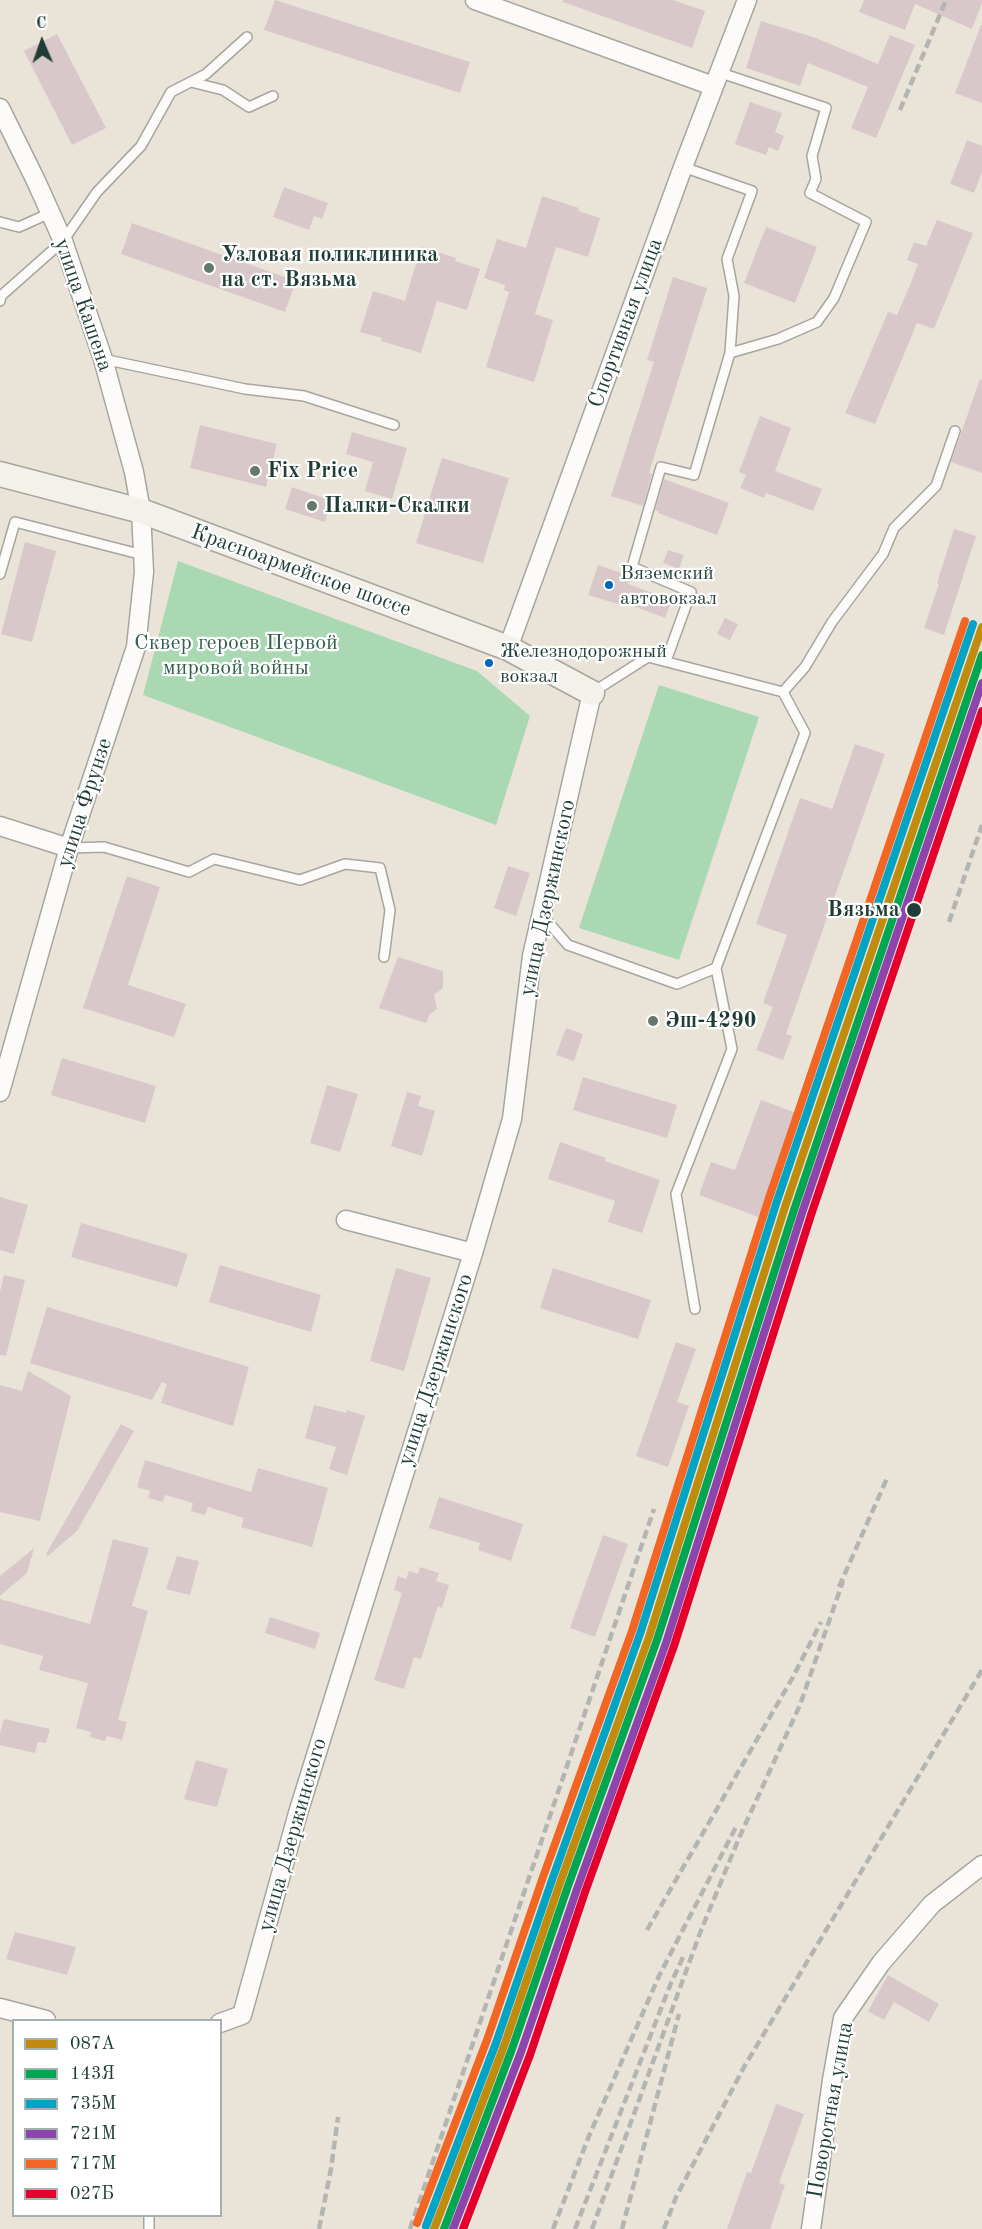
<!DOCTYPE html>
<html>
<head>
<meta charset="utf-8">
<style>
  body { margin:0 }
  #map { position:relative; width:982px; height:2229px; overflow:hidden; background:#eae4d8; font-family:"Old Standard TT",serif }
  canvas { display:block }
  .legend { position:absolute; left:12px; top:2019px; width:210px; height:198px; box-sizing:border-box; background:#fff; border:2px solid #a5b1ae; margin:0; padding:8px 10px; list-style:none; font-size:18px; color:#1f3d34 }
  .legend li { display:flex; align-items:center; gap:12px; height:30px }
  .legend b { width:30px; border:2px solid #a5b1ae }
  .north { position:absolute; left:12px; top:12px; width:60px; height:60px; -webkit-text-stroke:4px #fff; paint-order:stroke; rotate:358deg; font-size:16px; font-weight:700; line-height:24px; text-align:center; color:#1f3d34 }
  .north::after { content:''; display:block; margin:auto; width:21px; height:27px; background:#1f3d34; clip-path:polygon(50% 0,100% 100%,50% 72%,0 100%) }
</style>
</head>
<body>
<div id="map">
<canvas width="982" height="2229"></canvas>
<ul class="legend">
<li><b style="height:8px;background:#c18c0d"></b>087А</li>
<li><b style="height:8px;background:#00a651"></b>143Я</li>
<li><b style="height:8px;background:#02a4c6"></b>735М</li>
<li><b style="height:8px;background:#8e44ad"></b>721М</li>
<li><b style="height:8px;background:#f26522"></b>717М</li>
<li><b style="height:8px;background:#e4002b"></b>027Б</li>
</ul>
<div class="north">С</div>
</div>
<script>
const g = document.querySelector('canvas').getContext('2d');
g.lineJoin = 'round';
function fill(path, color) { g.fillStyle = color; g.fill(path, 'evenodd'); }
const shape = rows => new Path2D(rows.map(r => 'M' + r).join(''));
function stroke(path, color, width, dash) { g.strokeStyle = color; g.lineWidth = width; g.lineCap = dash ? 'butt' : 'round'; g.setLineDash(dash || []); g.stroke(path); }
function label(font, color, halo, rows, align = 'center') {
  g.font = font + ' "Old Standard TT",serif'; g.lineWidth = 4.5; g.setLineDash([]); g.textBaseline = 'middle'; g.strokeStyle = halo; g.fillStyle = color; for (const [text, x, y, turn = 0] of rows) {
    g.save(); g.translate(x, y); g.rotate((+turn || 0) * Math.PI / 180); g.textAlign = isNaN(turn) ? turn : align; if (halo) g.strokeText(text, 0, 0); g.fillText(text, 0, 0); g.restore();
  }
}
fill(shape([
  [178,561,477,671,530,716,496,825,143,695],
  [659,685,759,717,679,960,579,928]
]), '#aad8b3');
fill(shape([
  [275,0,470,62,460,93,264,30],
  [563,0,673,0,705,11,692,48,563,2],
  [864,0,982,0,982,3,972,29,915,4,905,30,859,12],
  [761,21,816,38,878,64,890,35,915,45,876,138,851,128,868,87,808,63,800,86,746,68],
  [981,25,982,25,982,103,955,93],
  [57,34,106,128,72,145,24,51],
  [750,102,782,113,775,132,784,136,778,151,769,147,766,155,735,144],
  [967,140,982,146,982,172,974,193,950,184],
  [284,187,328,203,322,219,314,216,309,230,273,217],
  [542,196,579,208,578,211,600,218,588,257,556,247,535,314,553,320,534,382,486,367,509,292,504,290,505,285,484,278,497,239,526,248],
  [937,220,973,233,934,329,917,323,875,424,845,413,888,312,897,315,910,285,918,264,907,260,914,242,926,246],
  [132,223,296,281,285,312,121,254],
  [766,227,817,247,795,303,744,283],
  [421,247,456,258,455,261,480,269,467,310,437,301,421,353,381,341,382,338,360,332,373,291,405,301],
  [673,277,707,288,649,473,652,474,643,506,611,496,654,362,647,360],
  [980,379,982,380,982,473,951,462],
  [760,416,791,428,775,471,822,489,813,511,766,493,764,498,740,488,746,475,739,472],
  [200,425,277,444,266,487,190,468],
  [352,432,407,448,392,499,365,491,373,462,346,454],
  [442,458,509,478,483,563,416,543],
  [664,479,729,503,717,535,658,513,658,511,655,510],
  [292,487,332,501,325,522,285,509],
  [954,529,976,536,944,635,924,628,939,584,937,583],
  [25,542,56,551,32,642,1,634],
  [668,550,684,555,679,569,663,563],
  [598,565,631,576,628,584,672,600,665,618,622,602,621,605,588,595],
  [725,618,738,624,730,640,717,634],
  [855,744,885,754,786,1034,792,1036,783,1060,756,1050,773,1007,763,1003,787,935,756,924,800,798,832,809],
  [508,866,530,873,516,916,494,908],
  [127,876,160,887,128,985,186,1004,174,1037,83,1008],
  [398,957,443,971,443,988,434,995,437,1009,430,1014,426,1023,379,1008],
  [566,1028,583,1034,574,1061,556,1055],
  [62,1058,156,1086,145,1123,51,1095],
  [583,1077,677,1105,667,1138,573,1110],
  [327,1085,358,1094,340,1152,310,1143],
  [407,1092,421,1096,418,1106,435,1111,422,1156,391,1146],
  [761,1100,799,1114,761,1218,699,1195,711,1162,735,1170],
  [560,1142,606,1158,605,1161,660,1180,642,1233,608,1222,615,1201,548,1179],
  [0,1197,28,1205,14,1254,0,1250],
  [81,1223,188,1254,177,1287,71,1257],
  [220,1265,321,1295,311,1332,209,1302],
  [396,1268,431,1278,404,1371,370,1361],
  [553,1268,651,1300,638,1339,540,1308],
  [4,1275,25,1280,6,1356,0,1355,0,1292],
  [47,1307,249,1367,233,1426,161,1403,167,1384,162,1382,152,1400,30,1363],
  [676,1342,696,1349,677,1402,689,1406,668,1467,636,1456],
  [28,1371,71,1396,40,1521,0,1512,0,1385,22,1391],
  [314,1405,346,1413,347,1410,365,1416,347,1475,329,1469,336,1447,305,1438],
  [121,1424,134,1431,77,1531,48,1556,46,1554],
  [145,1460,251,1492,258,1468,328,1488,312,1547,241,1527,244,1518,208,1507,205,1515,191,1511,193,1503,165,1495,163,1502,148,1498,150,1491,137,1487],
  [439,1497,523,1524,511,1561,478,1550,480,1543,429,1528],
  [603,1535,628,1544,595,1637,570,1628],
  [113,1539,149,1548,132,1606,148,1611,118,1720,127,1722,122,1740,107,1736,105,1741,90,1737,91,1732,76,1728,88,1683,39,1670,43,1656,0,1644,0,1599,90,1624],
  [34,1548,27,1573,0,1596,0,1576],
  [177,1556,199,1561,190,1595,166,1589],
  [420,1567,439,1573,436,1581,449,1585,442,1608,438,1606,421,1659,414,1657,404,1689,374,1680,402,1593,394,1590,398,1576,406,1579,409,1571,418,1574],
  [270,1617,320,1633,315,1649,265,1633],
  [4,1719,50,1729,46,1743,38,1742,35,1753,0,1745,0,1733],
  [196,1760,228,1769,217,1807,184,1799],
  [15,1932,76,1947,67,1975,6,1959],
  [888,1975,939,2004,929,2022,894,2002,884,2020,868,2011],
  [776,2104,804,2114,779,2183,785,2185,770,2229,727,2229,747,2172,751,2173]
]), '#d8c8ca');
const lane = shape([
  [718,72,826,108,812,156,816,179,810,193,866,222,834,298,817,322,778,339,730,353],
  [191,82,223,90,249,107,273,96],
  [0,222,19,227,50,213],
  [0,301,1,296,63,241,97,192,141,146,171,92,206,74,247,37],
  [103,359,245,389,304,396,394,425],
  [0,574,15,522,143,555],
  [666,661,691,592,632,567,661,467,694,475,730,353,734,296,727,259,752,191,683,167],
  [783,692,805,667,832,622,883,554,894,528,936,486,955,431],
  [69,848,104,847,189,872,214,859,300,880,345,864,380,868,390,910,384,957],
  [542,915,568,945,677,984,716,968,805,733,783,692,648,657,593,692],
  [695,1309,676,1194,732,1049,716,968],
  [149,2229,149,2216]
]);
const street = shape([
  [475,0,713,86],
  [0,108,36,181,63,241,103,359,134,472,141,511,144,572,136,647,69,848,0,1092],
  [508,648,683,167,747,0],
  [0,826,69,848],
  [346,1220,473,1253],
  [0,2008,46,2020],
  [220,2023,242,2015,298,1813,473,1253,512,1119,532,956,592,693],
  [811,2229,832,2080,843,2018,881,1963,932,1904,982,1865]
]);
const secondary = shape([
  [0,474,141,511,195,531,508,648,592,693]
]);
stroke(lane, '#a6a69e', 12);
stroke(street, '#a6a69e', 21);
stroke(secondary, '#a6a69e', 27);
stroke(lane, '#fcfbf9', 9);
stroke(street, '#fcfbf9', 18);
stroke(secondary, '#f4f1eb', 24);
stroke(shape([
  [900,110,946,0],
  [949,922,982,825],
  [839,1587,888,1476],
  [647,1930,793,1677,821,1622],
  [319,2229,331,2169,338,2117],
  [410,2229,654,1509],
  [553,2229,589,2136,659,1976,737,1825],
  [575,2229,671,1983,685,1953],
  [592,2229,700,1933,739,1838,800,1705,843,1581],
  [622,2229,679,2014],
  [664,2229,676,2197,744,2067,982,1670]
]), '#b3b5b3', 4.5, [9, 4.5]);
stroke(shape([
  [434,2229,504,2046,560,1883,649,1637,785,1207,982,627]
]), '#c18c0d', 8);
stroke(shape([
  [444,2229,512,2049,568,1886,657,1640,794,1210,982,655]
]), '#00a651', 8);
stroke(shape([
  [426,2226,496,2043,552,1880,640,1634,776,1204,973,624]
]), '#02a4c6', 8);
stroke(shape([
  [453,2229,521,2052,577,1889,666,1643,802,1213,982,683]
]), '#8e44ad', 8);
stroke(shape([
  [417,2223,487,2040,543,1877,632,1631,768,1201,965,621]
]), '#f26522', 8);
stroke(shape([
  [463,2229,530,2055,585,1892,674,1646,811,1215,982,711]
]), '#e4002b', 8);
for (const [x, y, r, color] of [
  [209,268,6,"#66776d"],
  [255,471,6,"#66776d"],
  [312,506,6,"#66776d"],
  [609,585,5,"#0065bd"],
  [489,663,5,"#0065bd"],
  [914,910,8,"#1f3d34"],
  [653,1021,6,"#66776d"]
]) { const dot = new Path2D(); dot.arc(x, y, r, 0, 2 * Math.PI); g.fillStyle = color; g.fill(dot); stroke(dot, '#fff', 2); }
label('20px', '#1f3d34', '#fff', [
  ["Вяземский",620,574],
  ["автовокзал",620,599],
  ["Железнодорожный",500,652],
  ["вокзал",500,677]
], 'left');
label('bold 22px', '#1f3d34', '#fff', [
  ["Узловая поликлиника",221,255],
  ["на ст. Вязьма",221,280],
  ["Fix Price",267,471],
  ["Палки-Скалки",324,506],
  ["Эш-4290",665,1021]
], 'left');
label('22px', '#1f3d34', '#fff', [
  ["улица Кашена",83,305,71],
  ["Спортивная улица",626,323,-70],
  ["Красноармейское шоссе",301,571,20],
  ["улица Фрунзе",85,803,-72],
  ["улица Дзержинского",548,898,-78],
  ["улица Дзержинского",436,1370,-72],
  ["улица Дзержинского",293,1835,-74],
  ["Поворотная улица",831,2110,-80]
]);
label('22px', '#34614c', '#fff', [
  ["Сквер героев Первой",236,643],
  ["мировой войны",236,668]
]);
label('bold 22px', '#1f3d34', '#fff', [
  ["Вязьма",900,910]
], 'right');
</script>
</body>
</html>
